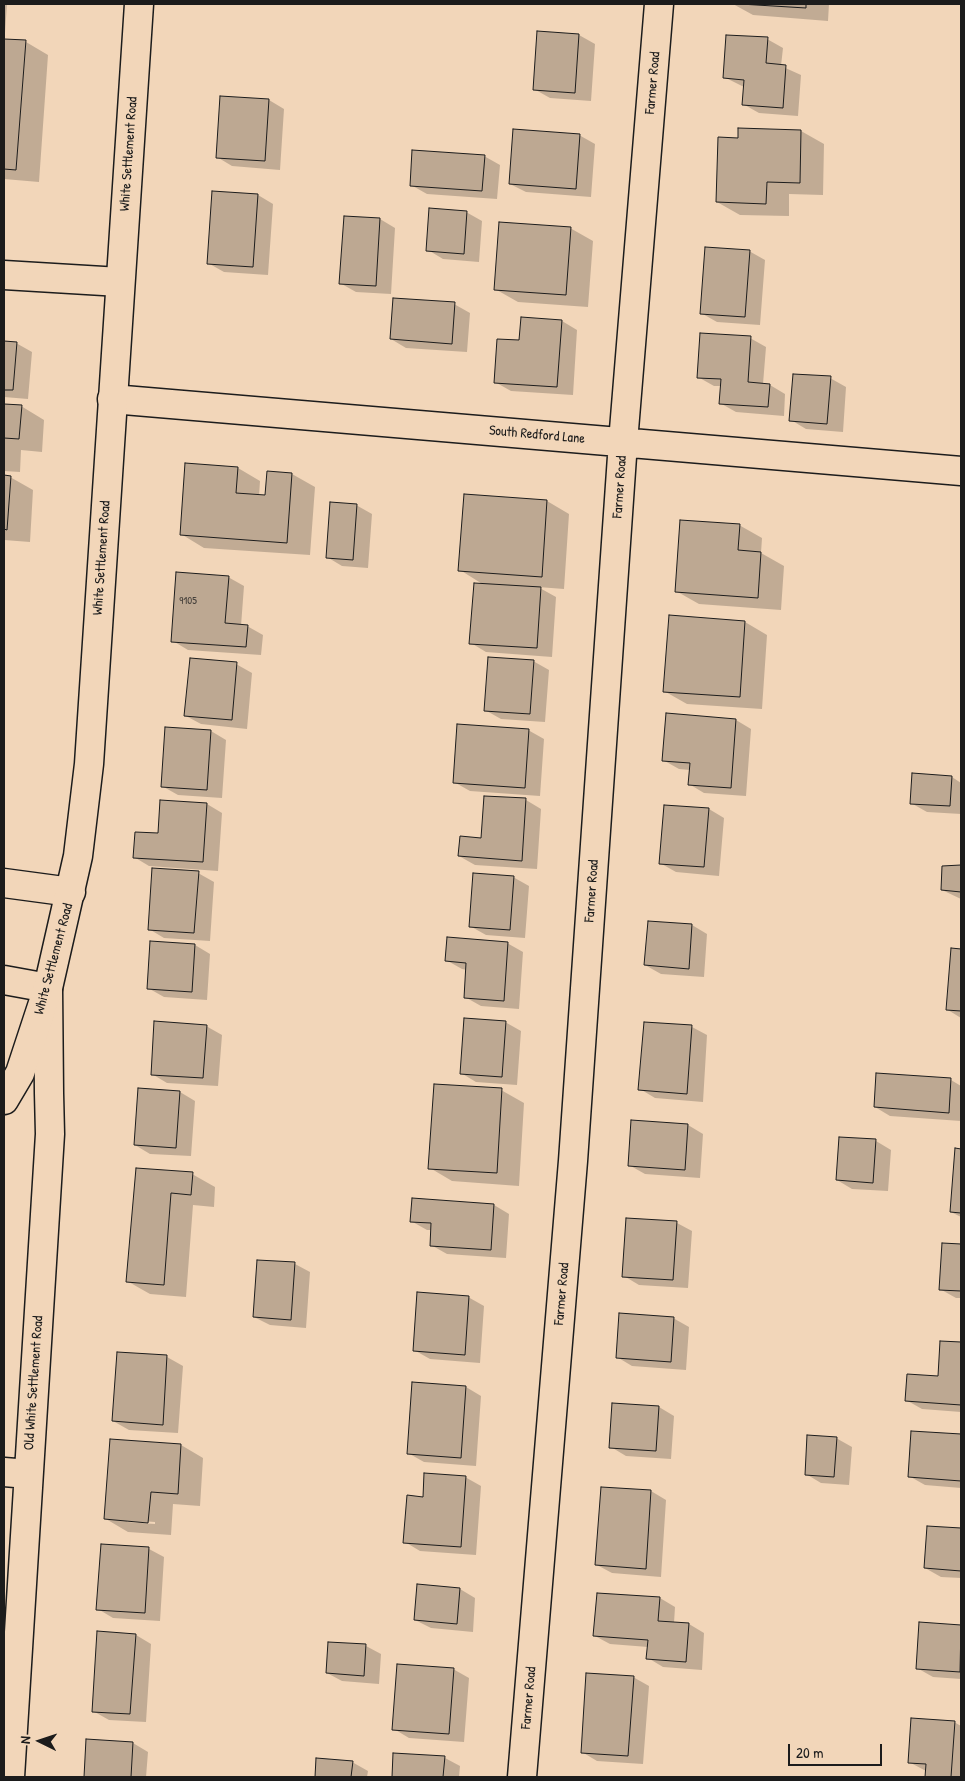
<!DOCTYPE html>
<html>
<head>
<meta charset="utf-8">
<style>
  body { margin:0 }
  #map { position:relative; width:965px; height:1781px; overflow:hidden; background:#f2d6b9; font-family:"Patrick Hand",sans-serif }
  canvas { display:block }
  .frame { position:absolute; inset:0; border:5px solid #1c1c1c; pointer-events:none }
  .north { position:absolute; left:15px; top:1716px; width:50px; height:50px; -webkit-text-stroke:4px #f2d6b9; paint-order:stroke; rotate:274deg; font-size:14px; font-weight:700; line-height:20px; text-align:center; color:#1c1c1c }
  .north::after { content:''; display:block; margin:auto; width:18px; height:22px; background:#1c1c1c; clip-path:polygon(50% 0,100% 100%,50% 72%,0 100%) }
  .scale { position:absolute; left:788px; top:1744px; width:94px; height:22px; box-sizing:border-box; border:2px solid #1c1c1c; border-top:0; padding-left:6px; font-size:15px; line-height:18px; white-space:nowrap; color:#1c1c1c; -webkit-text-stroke:4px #f2d6b9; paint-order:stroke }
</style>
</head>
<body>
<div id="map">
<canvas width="965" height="1781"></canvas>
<div class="frame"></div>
<div class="north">N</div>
<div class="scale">20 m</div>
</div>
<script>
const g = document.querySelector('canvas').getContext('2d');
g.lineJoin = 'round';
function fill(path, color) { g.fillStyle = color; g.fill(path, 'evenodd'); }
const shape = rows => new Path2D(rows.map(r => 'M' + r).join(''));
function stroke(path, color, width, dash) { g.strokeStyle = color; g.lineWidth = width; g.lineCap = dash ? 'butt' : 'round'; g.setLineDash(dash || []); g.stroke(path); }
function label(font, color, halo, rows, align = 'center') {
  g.font = font + ' "Patrick Hand",sans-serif'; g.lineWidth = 4; g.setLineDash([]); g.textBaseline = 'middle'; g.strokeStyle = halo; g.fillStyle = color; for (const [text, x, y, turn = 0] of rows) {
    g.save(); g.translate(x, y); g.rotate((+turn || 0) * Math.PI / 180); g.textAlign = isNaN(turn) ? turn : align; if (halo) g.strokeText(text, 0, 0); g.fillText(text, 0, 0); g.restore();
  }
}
fill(shape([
  [4,4,7,4,5,33,4,32],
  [733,4,829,4,828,21,753,15],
  [538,32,579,35,595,44,591,101,550,98,534,89],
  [767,39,783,48,781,66,801,75,798,116,759,113,743,104,744,87,724,77],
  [4,40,26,42,48,55,39,182,4,179],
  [221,97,269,100,284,109,280,170,232,166,217,157],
  [739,130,801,131,824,144,823,195,789,194,789,216,740,215,717,202,739,139],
  [579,135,595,144,591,197,526,192,510,184],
  [484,156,500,165,497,199,427,194,411,185],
  [258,195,273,204,268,275,224,272,208,263],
  [466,212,482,221,479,262,443,259,428,250],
  [345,217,380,219,395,228,391,294,356,292,340,283],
  [570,228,593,241,588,307,518,302,495,289],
  [749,251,765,260,760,325,717,322,701,313],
  [454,304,470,313,467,352,406,348,391,339],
  [562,321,577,330,573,395,511,391,495,382,521,341],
  [750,338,766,347,763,384,770,385,785,394,784,416,736,412,720,403,721,386,714,386,698,377],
  [4,342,16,343,32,352,28,399,4,397],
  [830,378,846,387,843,432,806,429,791,420],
  [4,405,21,406,44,420,42,452,21,450,20,472,4,471],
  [238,468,260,481,259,496,266,496,268,472,292,474,315,487,310,555,204,548,181,534],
  [4,476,10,477,33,490,30,542,4,540],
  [547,501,569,514,564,589,538,587,556,597,552,657,486,652,471,643,484,585,460,570],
  [356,505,372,514,368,568,342,566,327,557],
  [739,525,762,538,761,553,784,566,781,610,699,604,676,591],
  [228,577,244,586,241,626,247,626,263,635,261,655,188,650,173,641],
  [745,622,767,635,762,709,687,704,664,691],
  [533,661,549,670,545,722,501,719,485,710],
  [236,664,252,673,247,729,201,724,186,716],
  [736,720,751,729,746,796,704,793,689,784,690,770,679,769,663,760],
  [528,730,544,739,540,796,470,791,454,782],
  [211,731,226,740,222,798,178,795,162,786],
  [913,775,952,777,961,783,961,814,927,812,911,803],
  [526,800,541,809,537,869,475,865,459,856,482,839],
  [207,804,222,813,218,871,149,866,134,857,159,835],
  [709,809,724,818,719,876,676,872,660,863],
  [944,867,961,868,961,899,942,890],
  [198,873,214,882,210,941,164,938,149,929],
  [513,877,529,886,525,938,486,935,470,926],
  [692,925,707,934,704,977,661,974,645,965],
  [507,943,523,952,519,1009,481,1006,465,997,467,970,462,969,446,960],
  [195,945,210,954,207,1000,164,997,148,988],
  [952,949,961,950,961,1018,948,1010],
  [505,1022,521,1031,517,1085,476,1082,461,1073],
  [206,1026,222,1035,218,1086,167,1083,152,1074],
  [692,1027,707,1035,703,1102,655,1098,640,1089],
  [951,1080,961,1086,961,1121,890,1116,875,1107],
  [501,1090,524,1103,519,1186,452,1181,430,1168],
  [180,1092,195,1101,191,1156,150,1154,135,1145],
  [632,1121,688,1125,703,1134,700,1178,645,1174,629,1165],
  [876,1141,891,1150,888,1191,852,1189,837,1180],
  [956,1150,961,1150,961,1217,951,1212],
  [137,1169,192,1174,215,1187,214,1207,193,1205,186,1297,150,1294,127,1281],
  [494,1205,509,1214,506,1258,447,1254,431,1245,432,1230,427,1230,411,1221],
  [677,1223,692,1231,688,1288,639,1285,624,1276],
  [943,1244,961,1245,961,1298,956,1298,940,1289],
  [258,1261,295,1264,310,1272,306,1328,270,1325,254,1317],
  [468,1297,484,1306,480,1363,430,1359,414,1350],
  [673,1318,689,1327,686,1370,632,1366,617,1357],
  [941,1342,961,1343,961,1412,922,1409,906,1400,939,1378],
  [118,1353,167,1357,183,1366,178,1433,129,1430,113,1421],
  [466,1387,481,1396,476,1466,424,1462,408,1453],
  [659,1407,674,1416,671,1459,626,1456,611,1447],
  [912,1432,961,1436,961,1488,925,1485,909,1476],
  [836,1438,852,1447,849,1485,821,1483,806,1474],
  [181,1445,203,1458,200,1506,173,1504,171,1535,128,1532,106,1519],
  [127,1520,155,1522,155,1524,127,1522],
  [465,1477,481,1486,476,1555,420,1551,405,1542,424,1498],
  [602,1488,651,1491,666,1500,661,1577,612,1573,597,1565],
  [928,1527,961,1529,961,1578,941,1577,925,1568],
  [102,1545,149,1549,164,1557,160,1621,113,1618,98,1609],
  [418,1585,460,1589,475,1598,473,1632,431,1628,415,1620],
  [660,1598,675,1607,674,1623,689,1624,704,1633,702,1670,663,1667,648,1658,648,1647,610,1644,595,1636],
  [920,1624,961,1627,961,1679,933,1677,917,1668],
  [136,1635,151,1644,146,1722,109,1720,93,1711],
  [329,1643,366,1646,381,1654,379,1684,342,1681,327,1673],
  [453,1669,469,1678,464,1742,409,1738,394,1729],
  [633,1677,649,1686,643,1764,597,1761,582,1752],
  [954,1722,961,1726,961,1777,926,1777,926,1771,909,1762],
  [87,1740,133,1743,148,1752,146,1777,85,1777],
  [395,1754,445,1758,460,1766,459,1777,393,1777],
  [317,1760,352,1762,368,1771,367,1777,316,1777]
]), '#0003');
const building = shape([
  [740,4,806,4,806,8,740,4],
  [537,31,579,34,575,93,533,90,537,31],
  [726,35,768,37,766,63,786,65,783,108,742,105,744,80,723,78,726,35],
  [4,39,26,40,16,170,4,169,4,39],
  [220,96,269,99,265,161,216,158,220,96],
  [738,128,801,130,800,183,767,182,766,204,716,202,718,137,738,138,738,128],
  [513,129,580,134,576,189,509,184,513,129],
  [412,150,485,155,482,191,410,186,412,150],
  [212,191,258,194,253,267,207,264,212,191],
  [429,208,467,211,464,254,426,251,429,208],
  [344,216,380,218,376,286,339,284,344,216],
  [499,222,571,227,566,295,494,290,499,222],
  [705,247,750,250,745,317,700,314,705,247],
  [393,298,455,302,452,344,390,339,393,298],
  [521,317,562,320,557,387,494,383,497,339,519,340,521,317],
  [700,333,751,336,748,382,770,384,768,407,719,404,721,379,697,378,700,333],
  [4,341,17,342,13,390,4,390,4,341],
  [793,374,831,376,827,424,789,421,793,374],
  [4,404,22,405,19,439,4,438,4,404],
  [185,463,238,467,236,493,265,495,267,471,292,473,287,543,180,535,185,463],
  [4,475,11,476,7,530,4,529,4,475],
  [464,494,547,500,542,577,458,571,464,494],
  [330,502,357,504,353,560,326,558,330,502],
  [680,520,740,524,738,550,761,552,758,598,675,592,680,520],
  [176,572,229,576,225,623,248,625,246,647,171,642,176,572],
  [474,583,541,587,537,648,469,644,474,583],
  [669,615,745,621,740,697,663,692,669,615],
  [488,657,534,660,530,714,484,711,488,657],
  [190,658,237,662,232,720,184,716,190,658],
  [666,713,736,719,731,788,688,785,690,763,662,761,666,713],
  [457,724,529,729,525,788,453,783,457,724],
  [165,727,211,730,207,790,161,787,165,727],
  [912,773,952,776,950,806,910,804,912,773],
  [484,796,526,798,522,861,458,856,460,836,481,838,484,796],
  [160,800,207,803,203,862,133,858,135,832,158,833,160,800],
  [664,805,709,808,704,867,659,864,664,805],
  [961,865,961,892,941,890,942,866,961,865],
  [152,868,199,871,194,933,148,930,152,868],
  [473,873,514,876,510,930,469,927,473,873],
  [648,921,692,924,689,969,644,965,648,921],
  [447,937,508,942,504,1001,464,998,466,963,445,961,447,937],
  [150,941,195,944,192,992,147,989,150,941],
  [951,948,961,949,961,1011,946,1010,951,948],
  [464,1018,506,1021,502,1077,460,1074,464,1018],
  [154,1021,207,1025,203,1078,151,1075,154,1021],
  [644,1022,692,1025,687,1094,638,1090,644,1022],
  [876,1073,951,1078,949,1113,874,1107,876,1073],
  [434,1084,502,1088,497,1173,428,1169,434,1084],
  [138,1088,180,1091,176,1148,134,1145,138,1088],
  [631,1120,688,1124,685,1170,628,1166,631,1120],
  [839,1137,876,1139,873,1183,836,1180,839,1137],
  [955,1148,961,1149,961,1213,950,1212,955,1148],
  [136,1168,193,1172,191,1195,171,1193,164,1285,126,1282,136,1168],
  [412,1198,494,1204,491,1250,430,1246,431,1223,410,1222,412,1198],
  [626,1218,677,1221,673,1280,622,1277,626,1218],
  [942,1243,961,1244,961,1291,939,1290,942,1243],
  [257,1260,295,1262,291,1320,253,1317,257,1260],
  [417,1292,469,1296,465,1355,413,1351,417,1292],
  [619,1313,674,1317,671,1362,616,1358,619,1313],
  [940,1341,961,1342,961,1405,905,1401,907,1374,938,1376,940,1341],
  [117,1352,167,1355,163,1425,112,1421,117,1352],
  [412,1382,466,1386,461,1458,407,1454,412,1382],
  [612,1403,659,1406,656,1451,609,1448,612,1403],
  [911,1431,961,1434,961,1481,908,1477,911,1431],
  [807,1435,837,1437,834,1477,805,1475,807,1435],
  [110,1439,181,1444,178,1494,151,1492,148,1523,104,1519,110,1439],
  [424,1473,466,1476,461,1547,403,1543,407,1495,423,1497,424,1473],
  [601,1487,651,1490,646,1569,595,1565,601,1487],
  [927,1526,961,1528,961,1571,924,1568,927,1526],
  [101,1544,149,1547,145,1613,96,1610,101,1544],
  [417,1584,460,1588,457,1624,414,1620,417,1584],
  [597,1593,660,1597,658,1621,689,1623,686,1662,646,1659,648,1640,593,1636,597,1593],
  [919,1622,961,1625,960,1672,916,1669,919,1622],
  [97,1631,136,1634,130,1714,92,1712,97,1631],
  [328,1642,366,1644,364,1676,326,1673,328,1642],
  [397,1664,454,1668,449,1734,392,1730,397,1664],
  [586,1673,634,1676,628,1756,581,1753,586,1673],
  [911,1718,955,1721,951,1777,925,1777,926,1764,908,1763,911,1718],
  [86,1739,133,1742,131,1777,84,1777,86,1739],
  [393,1753,445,1756,443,1777,392,1777,393,1753],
  [316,1758,353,1761,351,1777,315,1777,316,1758]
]);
fill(building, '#bda892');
stroke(building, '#1c1c1c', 1);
const minor = shape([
  [4,275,120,282],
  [112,399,961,471],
  [4,883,71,892],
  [4,980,48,988,49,1093,50,1134,10,1777],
  [4,1472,28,1474],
  [522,1777,573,1161,623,442,659,4]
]);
const major = shape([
  [4,1100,20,1073,48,988,78,856,89,764,139,4]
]);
stroke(minor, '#1c1c1c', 31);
stroke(major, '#1c1c1c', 31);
stroke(minor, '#f2d6b9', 28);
stroke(major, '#f2d6b9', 28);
label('11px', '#443f3a', null, [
  ["9105",188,601]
]);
label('14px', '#1c1c1c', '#f2d6b9', [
  ["Farmer Road",653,83,-85],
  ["White Settlement Road",129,154,-86],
  ["South Redford Lane",537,435,5],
  ["Farmer Road",620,487,-86],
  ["White Settlement Road",102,558,-86],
  ["Farmer Road",592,891,-86],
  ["White Settlement Road",54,959,-75],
  ["Farmer Road",562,1294,-85],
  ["Old White Settlement Road",34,1383,-86],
  ["Farmer Road",529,1698,-85]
]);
</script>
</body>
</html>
